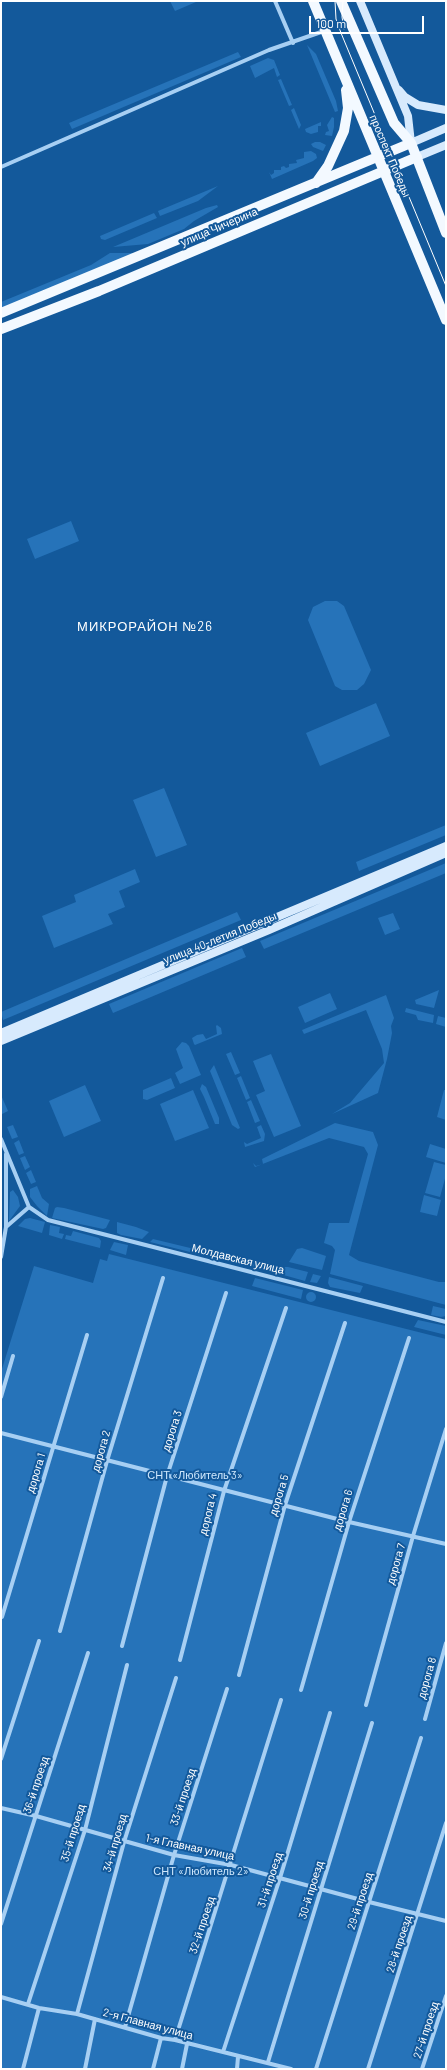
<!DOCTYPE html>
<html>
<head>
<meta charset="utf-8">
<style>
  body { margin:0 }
  #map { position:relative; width:447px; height:2070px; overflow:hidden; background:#13599b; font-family:Barlow,sans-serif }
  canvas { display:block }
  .frame { position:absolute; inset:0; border:2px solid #fff; pointer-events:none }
  .scale { position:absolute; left:309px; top:16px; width:115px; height:18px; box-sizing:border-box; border:2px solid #fff; border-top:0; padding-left:5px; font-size:12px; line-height:14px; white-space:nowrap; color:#fff; -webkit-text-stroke:3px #13599b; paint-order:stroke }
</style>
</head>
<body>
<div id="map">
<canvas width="447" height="2070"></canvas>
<div class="frame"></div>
<div class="scale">100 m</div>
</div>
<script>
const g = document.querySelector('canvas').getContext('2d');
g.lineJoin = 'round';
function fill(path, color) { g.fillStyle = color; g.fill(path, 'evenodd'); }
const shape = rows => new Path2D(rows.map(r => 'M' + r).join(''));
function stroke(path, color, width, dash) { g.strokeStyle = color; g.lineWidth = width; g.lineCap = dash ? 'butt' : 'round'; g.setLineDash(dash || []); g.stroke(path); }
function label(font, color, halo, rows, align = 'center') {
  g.font = font + ' Barlow,sans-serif'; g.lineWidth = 4; g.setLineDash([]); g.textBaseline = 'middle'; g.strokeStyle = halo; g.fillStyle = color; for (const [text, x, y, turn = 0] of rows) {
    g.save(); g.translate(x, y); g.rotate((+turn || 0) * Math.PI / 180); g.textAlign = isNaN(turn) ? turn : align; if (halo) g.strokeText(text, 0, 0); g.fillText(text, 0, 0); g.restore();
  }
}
fill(shape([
  [170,1,196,1,196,2,175,11],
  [307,45,316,54,336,101,338,111,335,112],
  [238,52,241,57,72,129,69,123],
  [268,58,274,60,280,75,277,77,274,68,255,78,250,66],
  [281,79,292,105,289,106,278,80],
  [294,108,301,125,299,129,291,110],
  [332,117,334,118,334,127,332,136,325,135,326,132,329,131,327,125],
  [321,122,321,126,318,126,318,132,311,134,306,132,305,129],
  [315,142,320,142,326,145,323,151,313,147,311,144],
  [311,151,316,154,317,158,313,161,272,179,269,172,271,175,274,173,274,170,281,170,281,167,284,166,286,168,289,167,289,164,297,163,296,160,304,158,304,152],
  [218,186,198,201,160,216,158,211],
  [217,205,218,207,194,221,184,229,148,244,113,247,206,208],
  [154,213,157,218,105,240,101,239,100,236],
  [110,253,137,253,1,309,1,302,91,265],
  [71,521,79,541,35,559,27,539],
  [325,601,337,601,344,606,371,670,364,684,357,690,342,690,335,686,308,620,313,607],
  [376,703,390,736,320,766,306,733],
  [164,788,187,845,156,857,133,800],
  [446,825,446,835,359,871,356,862],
  [446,863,446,873,264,949,260,941],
  [135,869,140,882,119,891,125,907,108,914,113,924,54,948,42,916,76,902,74,895],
  [237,912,241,920,3,1020,1,1012],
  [393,913,400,929,385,935,378,918],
  [242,948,246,957,113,1013,109,1004],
  [439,990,434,1008,416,1004,415,1000],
  [330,993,337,1009,305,1023,298,1007],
  [386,995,394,1018,391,1026,392,1033,387,1059,378,1093,332,1114,350,1103,384,1063,382,1049,366,1010,304,1034,302,1030],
  [406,1008,434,1015,433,1023,418,1020,416,1015,405,1012],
  [438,1016,446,1018,446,1027,436,1024],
  [217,1025,221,1028,222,1034,195,1045,194,1044,192,1038,197,1035,203,1034,206,1039,217,1034,216,1026],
  [182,1042,186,1043,189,1046,201,1075,180,1084,175,1073,183,1068,176,1049],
  [231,1052,240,1073,235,1075,226,1054],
  [271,1054,301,1126,274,1137,256,1095,265,1091,253,1061],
  [214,1065,240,1128,238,1129,232,1125,210,1071],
  [241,1076,250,1098,246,1100,237,1078],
  [171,1078,175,1088,147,1100,143,1099,143,1090],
  [202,1084,206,1087,219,1118,219,1124,215,1124,204,1097,200,1089],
  [85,1085,101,1121,64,1137,49,1101],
  [193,1090,209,1128,175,1141,160,1104],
  [444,1090,446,1090,446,1120,437,1117],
  [1,1095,8,1111,2,1114,1,1111],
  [251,1100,260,1121,255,1123,247,1102],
  [335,1123,373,1132,378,1145,349,1255,359,1261,439,1282,446,1282,446,1305,330,1274,335,1250,332,1246,324,1243,329,1223,349,1223,368,1154,364,1147,329,1138,255,1167,253,1163,256,1166,263,1164,262,1159],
  [13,1125,18,1137,12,1139,7,1127],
  [261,1125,265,1134,264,1141,245,1147,244,1142,247,1144,261,1138,257,1127],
  [19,1140,24,1153,19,1155,14,1143],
  [430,1144,446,1149,446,1163,426,1157],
  [25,1156,30,1167,25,1170,20,1158],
  [434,1162,446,1165,446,1175,440,1197,425,1193],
  [31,1170,36,1182,31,1184,26,1173],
  [37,1186,42,1198,49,1204,47,1216,37,1206,30,1197,30,1189],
  [13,1190,18,1197,20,1206,9,1221,10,1192],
  [424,1195,441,1200,437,1216,420,1212],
  [57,1207,64,1208,110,1220,106,1228,103,1229,52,1218,55,1208],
  [30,1218,45,1222,42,1233,18,1226,25,1219],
  [117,1222,136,1227,149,1232,142,1239,121,1235,117,1233],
  [50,1225,60,1227,59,1233,64,1234,62,1239,49,1235],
  [73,1231,99,1238,101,1241,100,1248,65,1239,66,1235,71,1236],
  [153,1239,269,1267,270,1272,150,1242],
  [114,1242,128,1245,126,1255,110,1250],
  [302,1248,326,1256,322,1270,289,1262,297,1249],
  [109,1254,446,1339,446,2069,1,2069,1,1372,34,1266,93,1283,100,1259,107,1261],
  [277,1267,288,1267,308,1272,305,1281,280,1274],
  [313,1274,321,1276,317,1283,310,1282],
  [329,1277,363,1286,360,1293,330,1287,328,1283],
  [255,1278,303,1290,301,1299,252,1286],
  '306 1297a5 5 0 1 1 10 0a5 5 0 1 1-10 0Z',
  [433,1306,446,1309,446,1316,441,1317,431,1315],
  [418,1320,446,1326,446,1335,414,1327]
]), '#2673b9');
stroke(shape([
  [275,1,293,43],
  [1,167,269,50,324,31],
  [1,1139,29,1207,48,1220,446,1322],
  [6,1227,29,1207],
  [1,1257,6,1227,6,1154],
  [1,1397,13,1356],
  [1,1433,349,1522,446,1544],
  [2,1617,87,1335],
  [60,1631,107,1461,163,1278],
  [122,1646,167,1476,226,1293],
  [180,1660,224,1491,286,1308],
  [239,1675,285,1505,345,1323],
  [301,1690,349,1522,409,1338],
  [366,1705,413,1536,446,1429],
  [425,1719,446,1643],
  [1,1759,39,1641],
  [1,1808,36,1816,174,1855,231,1865,369,1902,446,1921],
  [1,1924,88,1653],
  [1,1997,39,2008,77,2014,161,2038,175,2040,291,2069],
  [28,2004,85,1830,127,1665],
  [77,2014,124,1842,176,1678],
  [125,2027,174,1855,227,1689],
  [175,2040,281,1700],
  [223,2052,280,1878,330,1713],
  [268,2062,372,1723],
  [23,2069,39,2008],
  [85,2069,95,2019],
  [153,2069,161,2038],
  [182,2069,187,2044],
  [237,2069,238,2057],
  [316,2069,421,1738],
  [368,2069,446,1823],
  [422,2069,446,1996]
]), '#a7cff3', 4);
stroke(shape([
  [360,1,408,116,411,143,446,128],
  [399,90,405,97,418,105,446,110],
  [417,157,446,145],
  [1,1033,446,846],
  [1,1041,269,930,446,853]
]), '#d7eafd', 8);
stroke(shape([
  [313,1,446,320],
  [341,1,394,123,411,143,446,233],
  [316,183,328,166,344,131,348,108,346,90],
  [1,313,411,143],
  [1,329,99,291,417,157]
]), '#f3f9ff', 10);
stroke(shape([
  [335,1,336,19,341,33,446,286],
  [343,1,342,17,344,29]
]), '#fff', 1);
label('11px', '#fff', '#13599b', [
  ["проспект Победы",390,156,67],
  ["улица Чичерина",219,227,-23],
  ["улица 40-летия Победы",220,938,-22],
  ["Молдавская улица",238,1259,14],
  ["дорога 3",172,1431,-72],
  ["дорога 2",101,1451,-74],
  ["дорога 1",36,1473,-73],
  ["дорога 5",279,1495,-73],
  ["дорога 6",343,1510,-73],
  ["дорога 4",208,1514,-76],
  ["дорога 7",396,1564,-74],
  ["дорога 8",427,1678,-74],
  ["36-й проезд",36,1785,-72],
  ["33-й проезд",183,1797,-72],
  ["35-й проезд",73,1833,-73],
  ["34-й проезд",115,1843,-74],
  ["1-я Главная улица",190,1847,12],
  ["31-й проезд",270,1880,-72],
  ["30-й проезд",311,1890,-73],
  ["29-й проезд",360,1901,-72],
  ["32-й проезд",202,1925,-72],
  ["28-й проезд",399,1944,-72],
  ["2-я Главная улица",148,2024,15],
  ["27-й проезд",426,2030,-72]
]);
label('11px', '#cfe8fd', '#13599b', [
  ["СНТ «Любитель 3»",195,1475],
  ["СНТ «Любитель 2»",201,1871]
]);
g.letterSpacing = '1px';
label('13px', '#fff', '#13599b', [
  ["МИКРОРАЙОН №26",145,627]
]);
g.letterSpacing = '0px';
</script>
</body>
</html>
